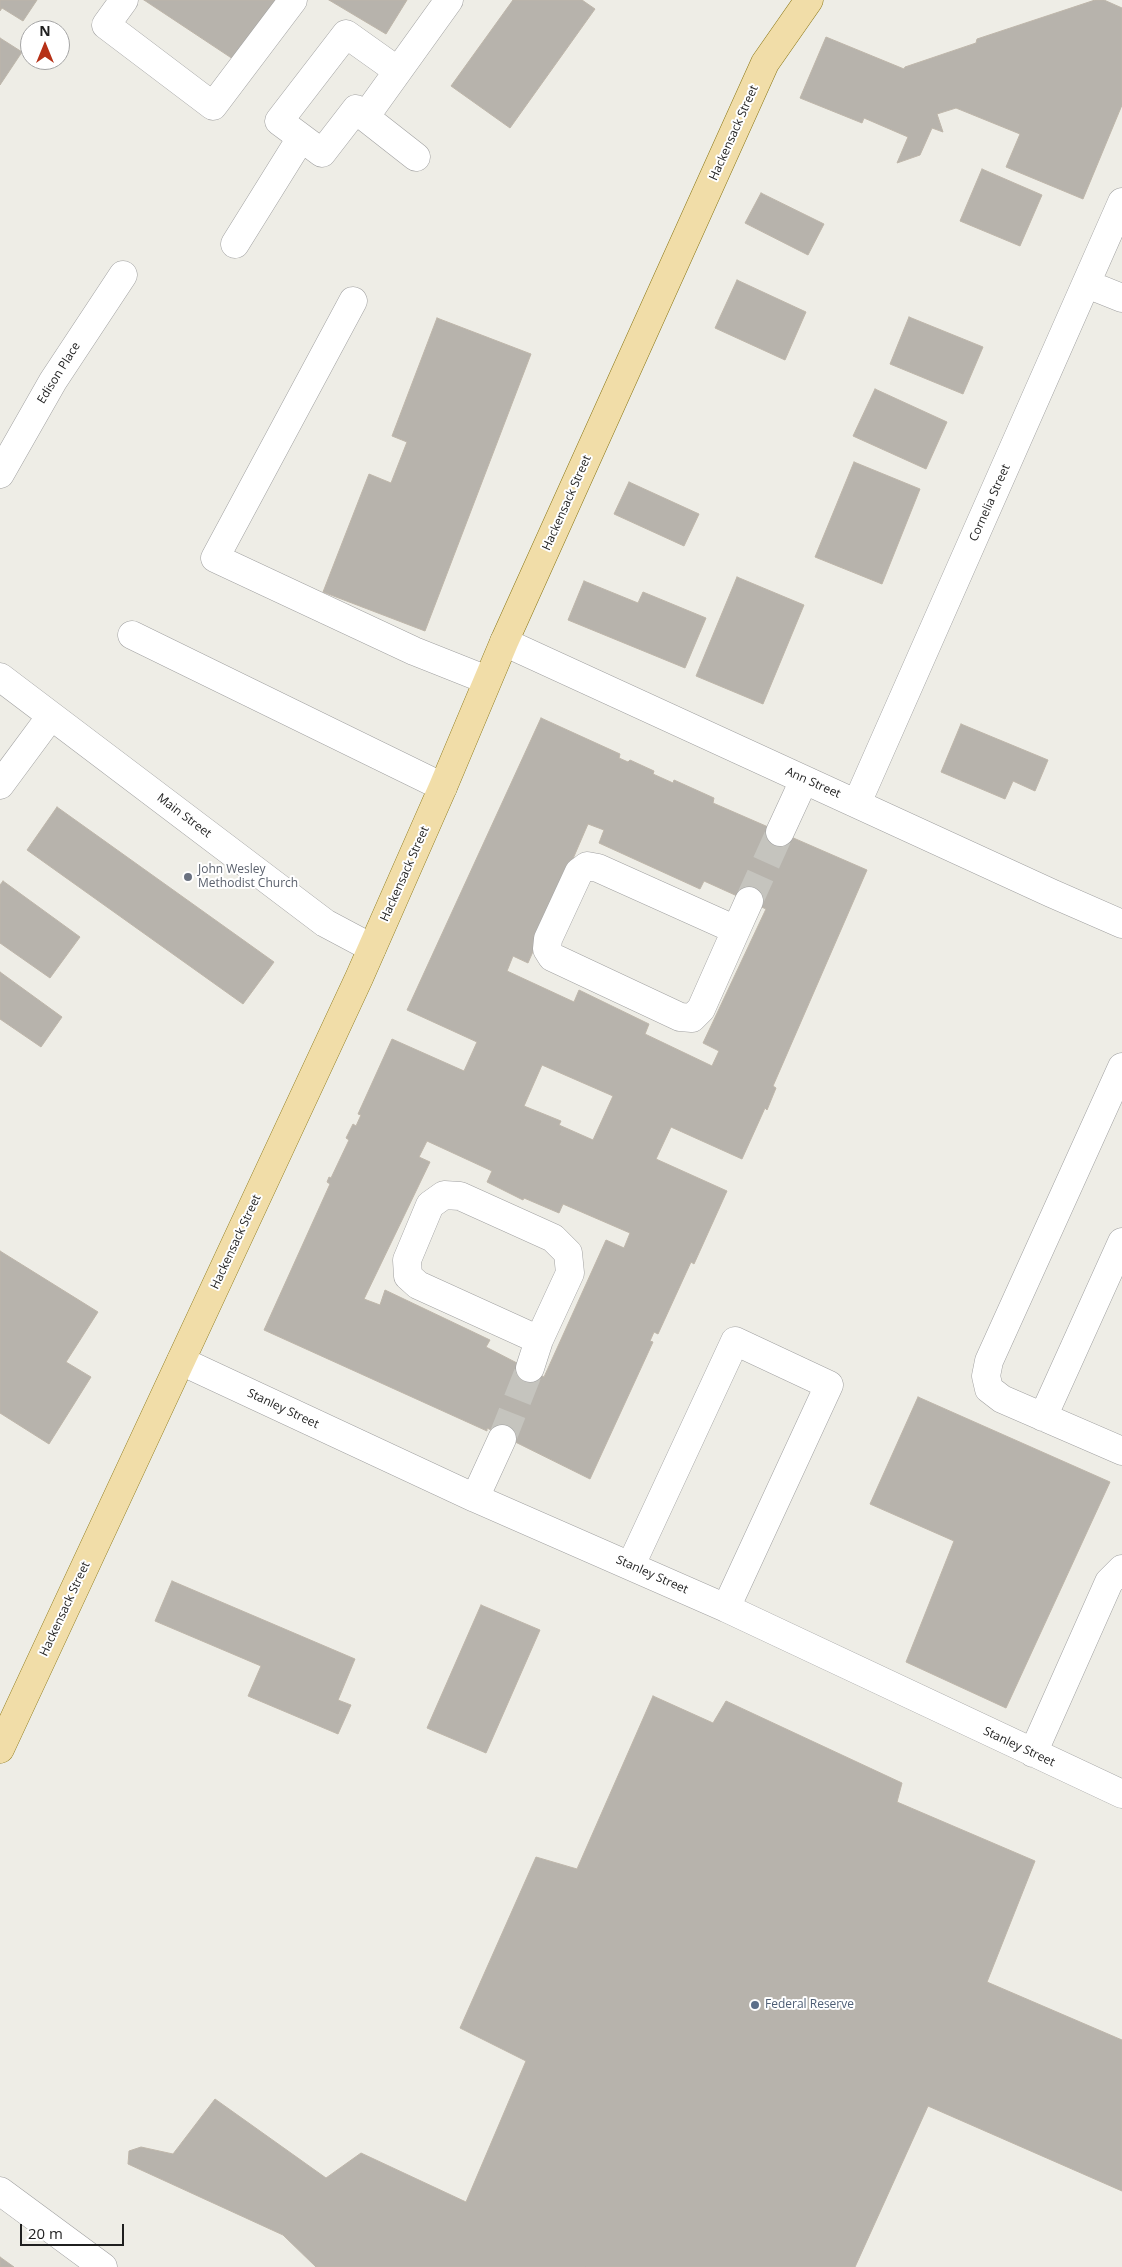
<!DOCTYPE html>
<html>
<head>
<meta charset="utf-8">
<style>
  body { margin:0 }
  #map { position:relative; width:1122px; height:2267px; overflow:hidden; background:#eeede6; font-family:"Open Sans",sans-serif }
  canvas { display:block }
  .north { position:absolute; left:20px; top:20px; width:50px; height:50px; box-sizing:border-box; background:#fff; border:1px solid #a5a5a5; border-radius:50%; rotate:0deg; font-size:14px; font-weight:700; line-height:20px; text-align:center; color:#1f1f1f }
  .north::after { content:''; display:block; margin:auto; width:18px; height:22px; background:#b63117; clip-path:polygon(50% 0,100% 100%,50% 72%,0 100%) }
  .scale { position:absolute; left:20px; top:2224px; width:104px; height:22px; box-sizing:border-box; border:2px solid #1f1f1f; border-top:0; padding-left:6px; font-size:15px; line-height:18px; white-space:nowrap; color:#1f1f1f; -webkit-text-stroke:4px #fff; paint-order:stroke }
</style>
</head>
<body>
<div id="map">
<canvas width="1122" height="2267"></canvas>
<div class="north">N</div>
<div class="scale">20 m</div>
</div>
<script>
const g = document.querySelector('canvas').getContext('2d');
g.lineJoin = 'round';
function fill(path, color) { g.fillStyle = color; g.fill(path, 'evenodd'); }
const shape = rows => new Path2D(rows.map(r => 'M' + r).join(''));
function stroke(path, color, width, dash) { g.strokeStyle = color; g.lineWidth = width; g.lineCap = dash ? 'butt' : 'round'; g.setLineDash(dash || []); g.stroke(path); }
function label(font, color, halo, rows, align = 'center') {
  g.font = font + ' "Open Sans",sans-serif'; g.lineWidth = 4; g.setLineDash([]); g.textBaseline = 'middle'; g.strokeStyle = halo; g.fillStyle = color; for (const [text, x, y, turn = 0] of rows) {
    g.save(); g.translate(x, y); g.rotate((+turn || 0) * Math.PI / 180); g.textAlign = isNaN(turn) ? turn : align; if (halo) g.strokeText(text, 0, 0); g.fillText(text, 0, 0); g.restore();
  }
}
const building = shape([
  [0,0,37,0,23,21,2,8,0,11,0,0],
  [144,0,277,0,236,61,144,0],
  [329,0,407,0,386,34,329,0],
  [513,0,582,0,595,9,510,128,451,86,513,0],
  [1095,0,1104,0,1122,8,1122,105,1083,199,1006,167,1020,134,956,108,937,114,943,132,932,128,920,155,897,163,908,137,864,118,862,123,800,98,826,37,904,69,905,67,976,43,977,39,1095,0],
  [0,38,22,52,0,85,0,38],
  [982,169,1042,195,1020,246,960,221,982,169],
  [761,193,824,224,808,255,745,223,761,193],
  [737,280,806,312,785,360,715,328,737,280],
  [909,317,983,347,963,394,890,364,909,317],
  [437,318,531,354,425,631,323,592,369,474,391,483,407,442,392,436,437,318],
  [875,389,947,422,926,469,853,436,875,389],
  [854,462,920,489,882,584,815,557,854,462],
  [629,482,699,514,684,546,614,514,629,482],
  [737,577,804,605,763,704,696,676,737,577],
  [584,581,638,603,643,592,706,618,685,668,568,620,584,581],
  [541,718,620,754,619,758,628,762,630,760,654,771,653,774,673,783,674,780,714,798,713,803,867,870,773,1086,776,1088,767,1110,765,1108,742,1159,671,1127,656,1159,727,1191,694,1264,691,1262,658,1334,654,1332,650,1341,653,1342,590,1479,487,1428,487,1431,264,1330,330,1184,327,1182,329,1177,331,1178,349,1140,346,1138,353,1124,356,1126,361,1115,358,1114,392,1039,464,1071,477,1042,407,1010,541,718],
  [588,824,604,830,599,843,700,889,704,881,766,909,703,1043,719,1051,712,1066,645,1034,649,1024,579,990,574,1002,507,971,513,956,528,963,588,824],
  [542,1065,613,1096,593,1140,559,1125,561,1121,524,1106,542,1065],
  [427,1141,492,1171,487,1182,523,1200,524,1198,559,1213,563,1204,630,1233,624,1248,606,1240,544,1377,486,1347,490,1340,385,1290,380,1305,364,1299,430,1162,419,1157,427,1141],
  [961,724,1048,760,1035,791,1013,781,1005,799,941,772,961,724],
  [57,807,274,962,243,1004,27,850,57,807],
  [3,881,80,937,50,978,0,943,0,885,3,881],
  [0,972,62,1017,41,1047,0,1019,0,972],
  [0,1251,98,1312,66,1362,91,1377,49,1444,0,1413,0,1251],
  [918,1397,1110,1482,1006,1708,906,1662,954,1541,870,1504,918,1397],
  [172,1581,355,1659,338,1700,351,1705,338,1734,248,1696,261,1666,155,1621,172,1581],
  [481,1605,540,1630,486,1753,427,1728,481,1605],
  [653,1696,713,1723,726,1701,902,1783,897,1802,1035,1861,987,1982,1122,2040,1122,2191,928,2106,855,2267,316,2267,283,2235,128,2164,129,2151,141,2147,173,2154,215,2099,326,2178,361,2153,466,2202,526,2061,460,2028,536,1857,577,1869,653,1696],
  [0,2257,14,2267,0,2267,0,2257]
]);
fill(building, '#b7b3ac');
stroke(building, '#beb6aa', 1);
stroke(shape([
  [749,901,780,832],
  [502,1439,530,1368]
]), '#c5c4be', 28, [28, 14]);
const minor = shape([
  [124,0,106,25,213,106,293,0],
  [398,71,346,34,279,121,322,153,356,109,365,117,398,71,449,0],
  [365,117,416,157],
  [235,244,301,138],
  [1087,284,1122,298],
  [353,301,215,558,414,651,487,680],
  [0,474,53,381,123,275],
  [132,635,443,787],
  [504,642,1051,893,1122,924],
  [0,677,325,923,372,948],
  [0,785,51,716],
  [857,803,1122,202],
  [780,832,804,780],
  [736,930,598,868,587,866,579,872,548,939,547,949,552,957,680,1017,692,1018,701,1009,736,930,749,901],
  [1122,1067,989,1361,986,1376,989,1389,1002,1399,1122,1451],
  [181,1361,475,1498,726,1608,1122,1794],
  [530,1368,539,1340,570,1273,568,1253,553,1238,460,1196,444,1195,430,1205,407,1260,408,1276,418,1285,539,1340],
  [1043,1417,1122,1242],
  [475,1498,502,1439],
  [631,1565,735,1341,829,1385,726,1608],
  [1033,1753,1109,1582,1122,1569],
  [0,2191,103,2267]
]);
const major = shape([
  [0,1749,359,978,443,787,504,642,765,63,809,0]
]);
stroke(minor, '#a0a0a0', 29);
stroke(major, '#887411', 29);
stroke(minor, '#fff', 28);
stroke(major, '#f1dda8', 28);
for (const [x, y, r, color] of [
  [188,877,5,"#6b7280"],
  [755,2005,5,"#5c6f8a"]
]) { const dot = new Path2D(); dot.arc(x, y, r, 0, 2 * Math.PI); g.fillStyle = color; g.fill(dot); stroke(dot, '#fff', 2); }
label('12px', '#1f1f1f', '#fff', [
  ["Hackensack Street",734,133,-66],
  ["Edison Place",59,373,-58],
  ["Hackensack Street",567,503,-66],
  ["Cornelia Street",990,503,-66],
  ["Ann Street",813,783,24],
  ["Main Street",184,816,37],
  ["Hackensack Street",405,874,-66],
  ["Hackensack Street",236,1242,-65],
  ["Stanley Street",283,1409,25],
  ["Stanley Street",652,1575,24],
  ["Hackensack Street",65,1609,-65],
  ["Stanley Street",1019,1747,25]
]);
label('12px', '#5b616d', '#fff', [
  ["John Wesley",198,870],
  ["Methodist Church",198,884]
], 'left');
label('12px', '#4e5e75', '#fff', [
  ["Federal Reserve",765,2005]
], 'left');
</script>
</body>
</html>
